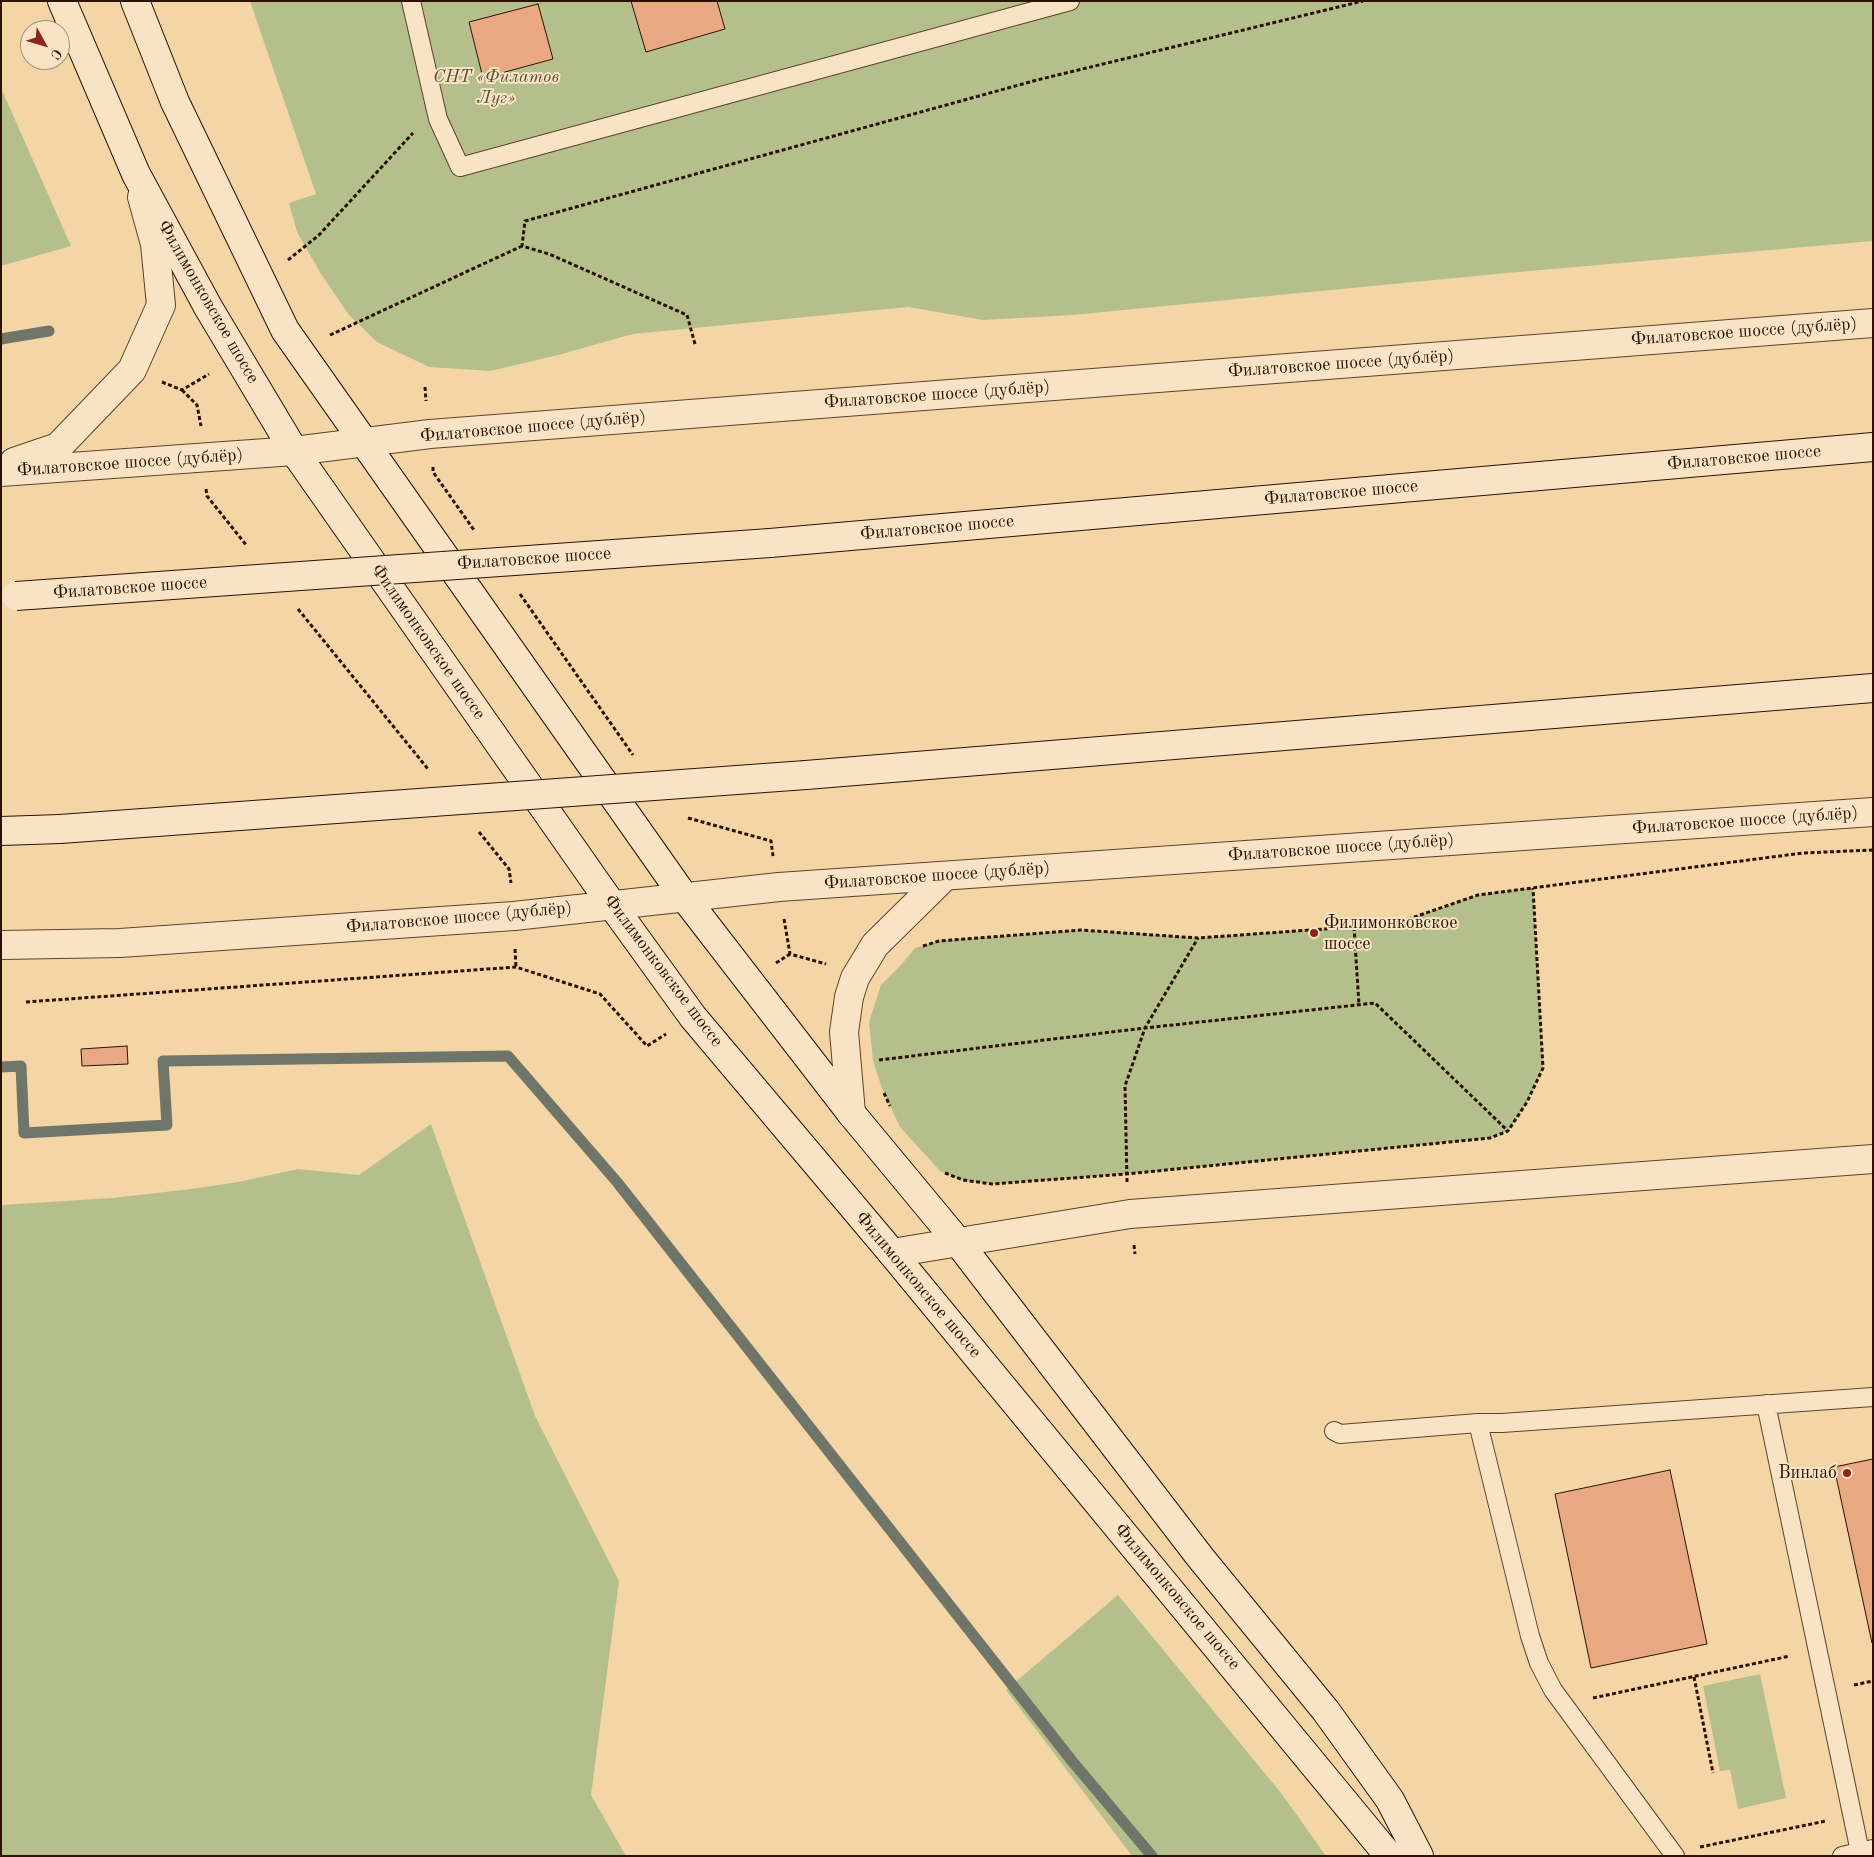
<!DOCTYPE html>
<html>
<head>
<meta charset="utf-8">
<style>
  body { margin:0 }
  #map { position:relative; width:1874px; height:1857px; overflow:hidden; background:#f4d6a6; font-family:"Old Standard TT",serif }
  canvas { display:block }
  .frame { position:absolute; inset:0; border:2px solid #2b1102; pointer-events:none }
  .north { position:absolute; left:20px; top:20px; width:50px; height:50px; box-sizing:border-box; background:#f8e4c5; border:1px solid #a69077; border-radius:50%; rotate:129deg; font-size:14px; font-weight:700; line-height:20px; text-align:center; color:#2b1102 }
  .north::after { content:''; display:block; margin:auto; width:18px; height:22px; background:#8f2418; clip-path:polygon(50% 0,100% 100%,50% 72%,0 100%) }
</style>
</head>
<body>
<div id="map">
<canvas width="1874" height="1857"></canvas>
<div class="frame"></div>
<div class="north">С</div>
</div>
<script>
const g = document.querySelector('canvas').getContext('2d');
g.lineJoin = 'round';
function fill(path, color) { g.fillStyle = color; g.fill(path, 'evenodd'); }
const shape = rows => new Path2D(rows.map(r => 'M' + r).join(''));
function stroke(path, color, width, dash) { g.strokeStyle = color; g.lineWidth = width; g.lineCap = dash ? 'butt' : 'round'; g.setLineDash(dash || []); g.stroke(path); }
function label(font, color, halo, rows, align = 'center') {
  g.font = font + ' "Old Standard TT",serif'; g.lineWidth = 4; g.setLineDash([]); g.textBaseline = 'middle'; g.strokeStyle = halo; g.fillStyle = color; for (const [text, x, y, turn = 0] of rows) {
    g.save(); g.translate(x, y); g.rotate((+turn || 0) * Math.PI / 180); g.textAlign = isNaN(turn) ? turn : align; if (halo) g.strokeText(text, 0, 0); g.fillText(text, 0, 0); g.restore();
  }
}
fill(shape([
  [250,1,1873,1,1873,241,1507,273,1072,315,983,320,908,307,633,334,558,355,490,371,429,367,377,342,349,315,321,274,297,232,289,203,316,194],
  [1,88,71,246,1,266],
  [1533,888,1543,1068,1527,1102,1508,1131,1490,1138,1126,1174,992,1184,963,1180,940,1171,900,1127,882,1088,873,1061,869,1022,881,985,901,965,915,948,939,941,1081,930,1198,938,1394,924,1478,895],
  [431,1124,535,1416,619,1581,591,1795,626,1856,1,1856,1,1205,112,1198,191,1189,238,1182,298,1169,359,1175],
  [1118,1595,1281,1793,1326,1856,1132,1856,1006,1690],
  [1760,1674,1786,1798,1738,1809,1730,1770,1720,1771,1703,1686]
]), '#b5bf8c');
stroke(shape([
  [1,339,49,331],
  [1,1067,21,1066,24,1133,167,1125,163,1061,508,1056,617,1182,1072,1761,1152,1856]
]), '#6f7569', 11);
const building = shape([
  [631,1,717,1,725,29,646,52,631,1],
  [538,4,553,59,483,78,469,22,538,4],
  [127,1046,128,1064,82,1066,81,1049,127,1046],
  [1873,1459,1873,1643,1872,1643,1834,1467,1873,1459],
  [1670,1470,1707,1644,1591,1668,1555,1494,1670,1470]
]);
fill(building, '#e8a982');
stroke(building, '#2b1102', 1);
const service = shape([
  [411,1,438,119,460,167,1070,1],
  [1766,1404,1860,1852],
  [1478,1423,1530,1636,1539,1663,1553,1690,1675,1856],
  [1334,1431,1340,1434,1478,1423,1502,1423,1873,1397],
  [1842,1856,1873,1849]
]);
const minor = shape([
  [892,1253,1130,1214,1873,1159]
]);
const tertiary = shape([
  [14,462,58,447,132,370,161,305,155,244,142,197],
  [1,472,294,451,430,434,1873,323],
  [1,945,120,943,514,916,779,887,1873,812],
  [851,1113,844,1032,849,997,855,978,875,945,945,876]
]);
const secondary = shape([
  [62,1,136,174,208,307,294,451,612,905,693,1017,892,1253,1389,1856],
  [135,1,175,102,285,330,685,898,851,1113,958,1242,1200,1557,1326,1711,1390,1800,1419,1856],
  [770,543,1873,447],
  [806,775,1873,688],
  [1,831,60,829]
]);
stroke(service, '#5d422b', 20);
stroke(minor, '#5d422b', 30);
stroke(tertiary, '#5d422b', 30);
stroke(secondary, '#2b1102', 30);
stroke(shape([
  [288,260,319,235,413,133],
  [330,335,522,246],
  [695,344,687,315,549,254,522,246,525,221,1037,80,1363,1],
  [162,382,182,390,209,374],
  [425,387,426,401],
  [182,390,197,405,201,426],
  [433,467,433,472,474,530],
  [206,489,207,496,247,546],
  [520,594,633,755],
  [298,609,428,769],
  [688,818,771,841,773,856],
  [479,832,509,869,511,883],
  [784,919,790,954,826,964],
  [1354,927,1359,1005],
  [923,946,939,941,1081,930,1198,938,1394,924,1478,895,1803,853,1873,850],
  [515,949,516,967],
  [776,963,790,954],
  [26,1002,516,967,600,994,647,1046,666,1034],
  [879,1060,1145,1028,1375,1003,1508,1131],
  [884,1093,890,1106],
  [945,1173,963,1180,992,1184,1126,1174,1490,1138,1508,1131,1527,1102,1543,1068,1533,888],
  [1127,1182,1125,1086,1145,1028,1198,938],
  [1134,1245,1135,1254],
  [1694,1677,1713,1773],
  [1854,1685,1873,1681],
  [1593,1698,1790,1656],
  [1700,1847,1826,1821]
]), '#2b1102', 3, [4, 2.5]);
stroke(service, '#f8e4c5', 18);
stroke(minor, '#f8e4c5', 28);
stroke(tertiary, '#f8e4c5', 28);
stroke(secondary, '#f8e4c5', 28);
const secondaryBridge = shape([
  [16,596,770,543],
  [60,829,806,775]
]);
stroke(secondaryBridge, '#2b1102', 30, []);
stroke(secondaryBridge, '#f8e4c5', 28);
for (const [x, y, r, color] of [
  [1314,933,5,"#8f2418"],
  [1847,1473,5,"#8f2418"]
]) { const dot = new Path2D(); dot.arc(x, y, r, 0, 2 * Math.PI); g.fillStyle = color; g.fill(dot); stroke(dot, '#f8e4c5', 2); }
label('italic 18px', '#5b4e32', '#f8e4c5', [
  ["СНТ «Филатов",496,77],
  ["Луг»",496,98]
]);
label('18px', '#2b1102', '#f8e4c5', [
  ["Филимонковское шоссе",208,302,60],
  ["Филатовское шоссе (дублёр)",1744,332,-4],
  ["Филатовское шоссе (дублёр)",1341,364,-4],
  ["Филатовское шоссе (дублёр)",937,395,-4],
  ["Филатовское шоссе (дублёр)",533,427,-5],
  ["Филатовское шоссе",1744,458,-5],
  ["Филатовское шоссе (дублёр)",130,463,-4],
  ["Филатовское шоссе",1341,493,-5],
  ["Филатовское шоссе",937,528,-5],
  ["Филатовское шоссе",534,559,-4],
  ["Филатовское шоссе",130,588,-4],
  ["Филимонковское шоссе",428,642,55],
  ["Филатовское шоссе (дублёр)",1745,821,-4],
  ["Филатовское шоссе (дублёр)",1341,848,-4],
  ["Филатовское шоссе (дублёр)",937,876,-4],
  ["Филатовское шоссе (дублёр)",459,918,-5],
  ["Филимонковское шоссе",663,971,53],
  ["Филимонковское шоссе",918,1285,50],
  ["Филимонковское шоссе",1177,1597,50]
]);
label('18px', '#2b1102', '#f8e4c5', [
  ["Филимонковское",1324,923],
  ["шоссе",1324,944],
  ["Винлаб",1837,1473,"right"]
], 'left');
</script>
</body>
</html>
